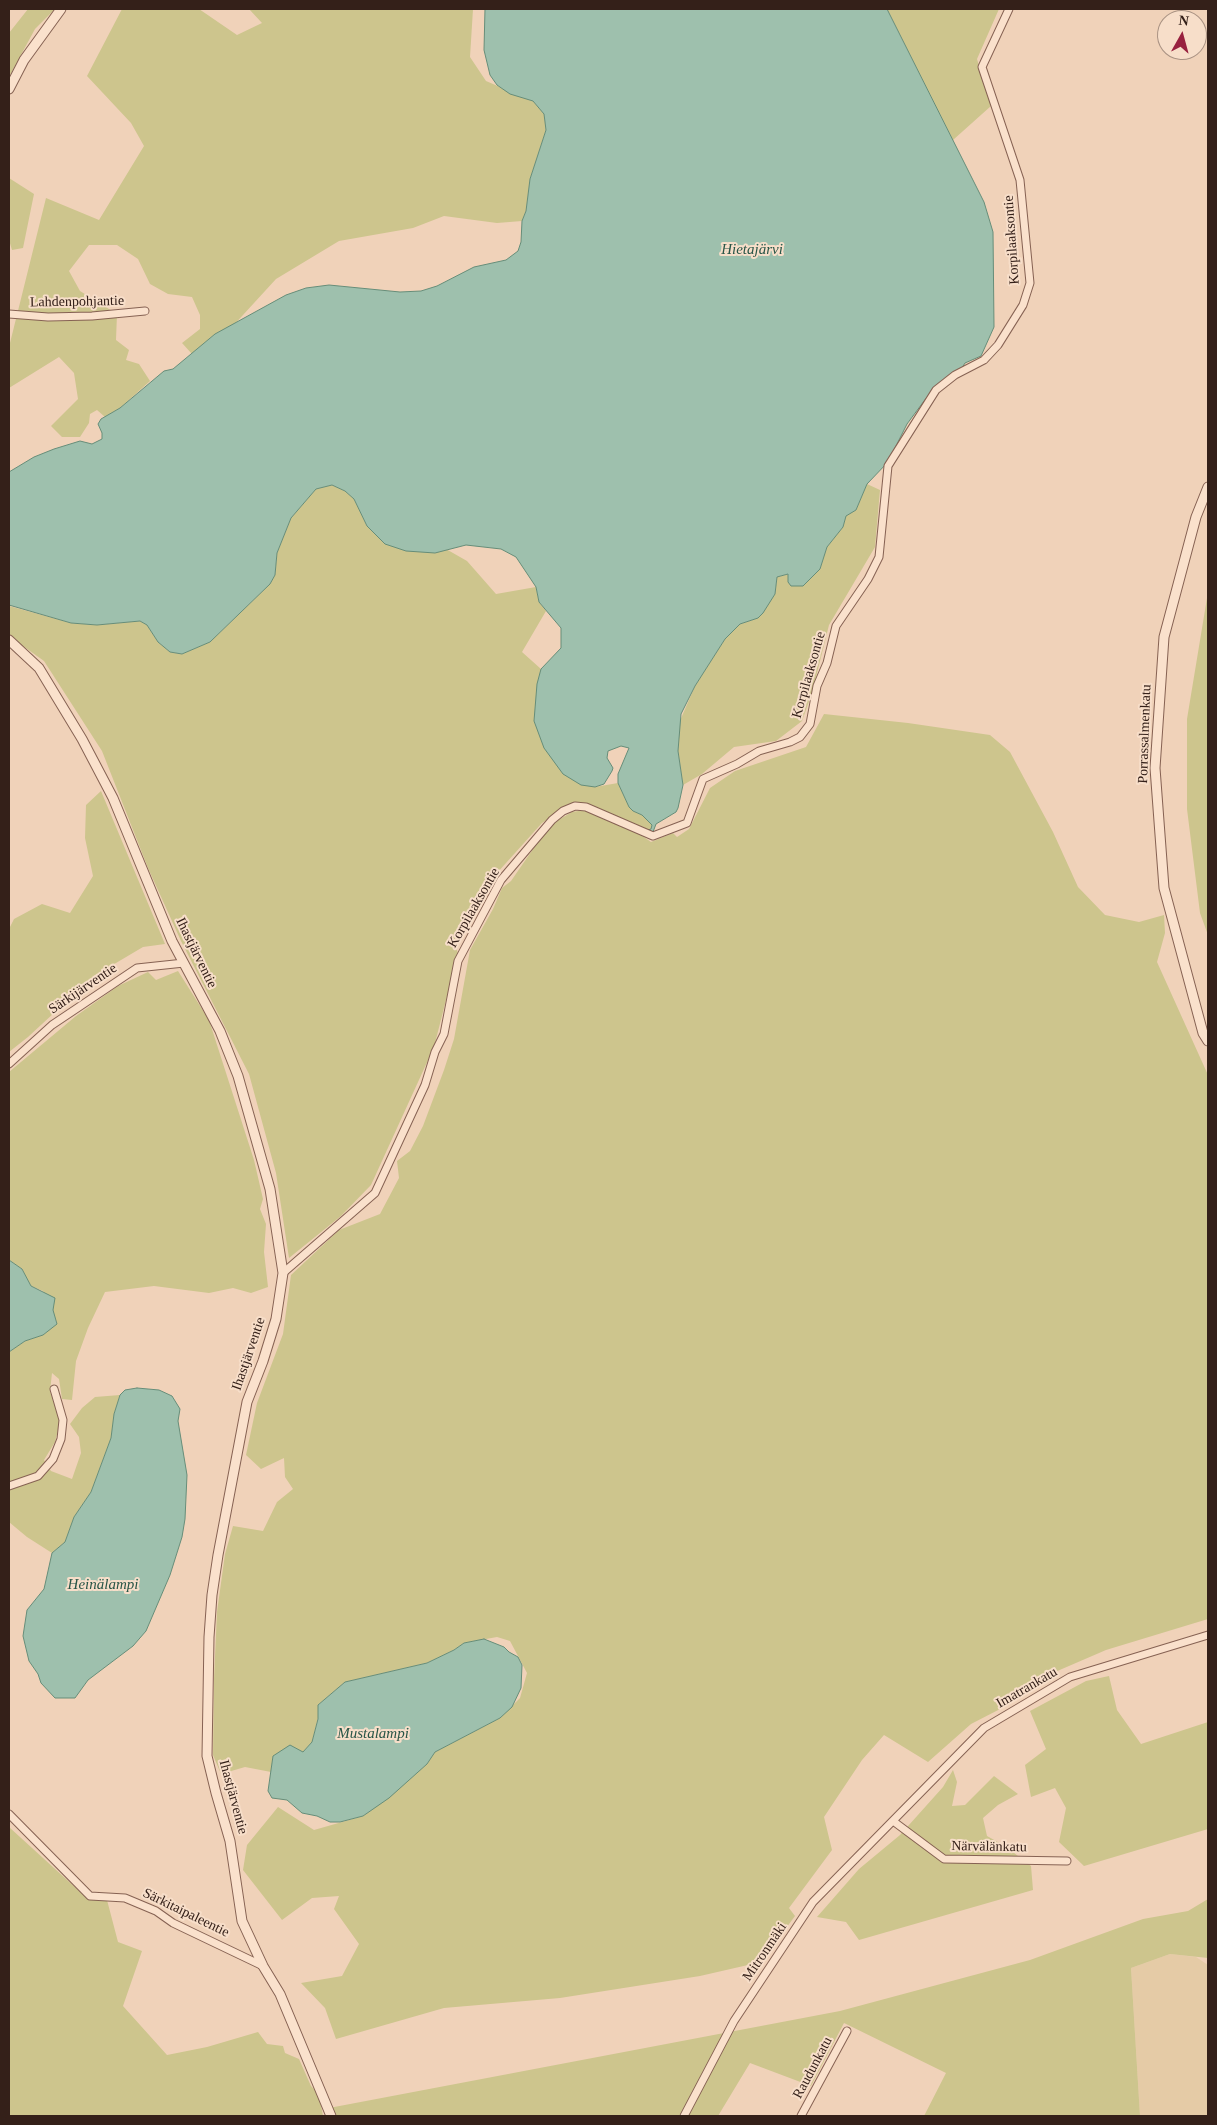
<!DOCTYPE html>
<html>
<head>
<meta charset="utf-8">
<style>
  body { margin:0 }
  #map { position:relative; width:1217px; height:2125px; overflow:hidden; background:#f0d2b9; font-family:Georgia,serif }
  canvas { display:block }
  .frame { position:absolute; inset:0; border:10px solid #342019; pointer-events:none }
  .north { position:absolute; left:1157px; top:10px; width:50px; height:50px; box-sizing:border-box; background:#f7dec9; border:1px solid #a99283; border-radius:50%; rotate:7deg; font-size:14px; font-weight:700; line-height:20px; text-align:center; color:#342019 }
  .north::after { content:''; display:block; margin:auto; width:18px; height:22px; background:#98213f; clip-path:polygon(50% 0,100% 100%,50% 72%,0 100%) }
</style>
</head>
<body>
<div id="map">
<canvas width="1217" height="2125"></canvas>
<div class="frame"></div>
<div class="north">N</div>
</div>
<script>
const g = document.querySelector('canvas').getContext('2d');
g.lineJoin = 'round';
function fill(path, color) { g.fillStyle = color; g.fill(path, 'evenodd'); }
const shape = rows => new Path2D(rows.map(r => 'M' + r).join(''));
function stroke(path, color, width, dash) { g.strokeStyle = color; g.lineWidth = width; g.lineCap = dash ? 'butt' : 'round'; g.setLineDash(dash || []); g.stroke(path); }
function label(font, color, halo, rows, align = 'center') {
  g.font = font + ' Georgia,serif'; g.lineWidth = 4; g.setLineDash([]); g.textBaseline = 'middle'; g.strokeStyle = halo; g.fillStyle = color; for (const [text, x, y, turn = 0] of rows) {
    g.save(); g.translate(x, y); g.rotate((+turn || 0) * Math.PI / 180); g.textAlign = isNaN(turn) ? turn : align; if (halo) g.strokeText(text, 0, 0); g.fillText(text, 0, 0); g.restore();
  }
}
fill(shape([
  [1170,1954,1196,1957,1208,1965,1208,2116,1140,2116,1131,1968]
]), '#e5cba6');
fill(shape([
  [28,9,55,9,35,29,9,77,9,33],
  [122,9,199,9,237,35,262,23,249,9,473,9,470,57,486,81,533,101,544,114,546,130,530,179,526,211,522,221,497,223,444,216,413,228,339,241,276,279,232,327,215,334,192,354,182,343,200,329,200,315,192,297,168,294,150,284,138,259,117,245,89,245,69,271,80,291,117,314,116,340,129,350,126,360,139,364,150,381,120,408,105,417,97,410,90,414,89,423,80,437,62,437,51,426,78,399,74,373,59,357,9,388,9,347,46,198,99,220,144,146,131,123,87,76],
  [887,9,999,9,977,59,991,106,953,140],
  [9,178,34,194,23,248,12,250,9,240],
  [867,484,880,490,875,547,829,625,812,693,802,721,776,741,734,747,702,774,683,785,678,751,679,723,695,686,725,639,740,624,758,618,775,594,777,577,789,574,803,586,820,569,827,547,843,527,846,515,856,510],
  [332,485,345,491,354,499,367,526,435,553,446,549,467,561,496,594,536,587,539,602,546,611,522,652,541,669,534,721,595,787,618,783,629,807,633,811,642,815,652,825,651,829,645,831,585,803,571,804,542,823,488,883,455,946,458,953,434,1047,371,1185,341,1216,289,1258,276,1173,249,1074,181,941,148,868,102,751,44,661,9,636,9,606,71,623,97,625,140,621,147,625,158,642,170,652,182,654,210,642,270,584,275,575,277,553,291,518,316,489],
  [1208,592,1208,935,1200,913,1187,809,1187,719],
  [824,714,908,723,990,735,1010,752,1053,832,1078,887,1105,915,1139,922,1164,915,1165,933,1157,962,1208,1075,1208,1619,1106,1650,1055,1672,1004,1707,971,1724,928,1762,884,1735,862,1760,824,1817,832,1850,789,1908,795,1916,761,1962,700,1976,560,1998,444,2008,336,2039,325,2008,301,1983,342,1976,359,1944,334,1909,339,1896,312,1898,282,1920,243,1870,247,1845,278,1807,314,1830,363,1816,412,1777,427,1764,435,1752,500,1718,520,1698,527,1673,510,1641,497,1637,464,1643,454,1650,427,1663,345,1682,318,1705,318,1718,312,1742,303,1752,273,1756,271,1772,245,1767,221,1774,213,1755,214,1679,217,1612,225,1554,233,1526,263,1531,277,1502,293,1489,285,1477,284,1458,261,1469,246,1455,257,1403,283,1334,291,1275,339,1230,380,1214,399,1178,397,1161,410,1151,423,1126,444,1070,454,1039,470,950,493,909,502,888,511,881,540,839,555,822,572,812,584,810,624,823,651,842,673,833,677,837,689,829,710,788,735,771,806,747],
  [101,791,165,944,143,947,94,976,28,1037,9,1052,9,929,14,919,42,904,70,913,93,876,85,838,86,805],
  [178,971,209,1020,254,1160,263,1199,260,1209,266,1224,264,1252,268,1287,251,1293,233,1288,209,1293,154,1286,105,1292,88,1328,76,1361,72,1400,62,1399,59,1379,52,1373,50,1391,60,1422,55,1442,44,1460,51,1471,72,1479,81,1453,79,1437,70,1424,82,1408,95,1397,120,1395,114,1414,111,1438,91,1492,74,1517,65,1542,52,1553,27,1537,9,1522,9,1352,25,1341,43,1335,57,1323,43,1291,31,1286,22,1269,9,1260,9,1072,76,1016,118,986,148,972,156,980],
  [1109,1676,1117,1710,1141,1744,1208,1722,1208,1829,1084,1866,1059,1842,1066,1808,1055,1788,1031,1797,1025,1765,1046,1749,1030,1711,1086,1681],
  [953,1770,957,1782,952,1806,965,1805,994,1776,1018,1794,998,1805,983,1818,987,1836,1005,1846,1031,1866,1033,1890,859,1940,846,1922,817,1917,859,1869,900,1835,943,1787],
  [9,1827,88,1899,107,1900,118,1942,142,1951,123,2006,167,2055,207,2047,258,2032,267,2044,283,2046,285,2053,299,2059,311,2086,319,2094,323,2116,9,2116],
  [1208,1899,1208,1958,1170,1954,1131,1968,1140,2116,924,2116,946,2073,844,2023,811,2086,750,2063,718,2116,331,2116,329,2108,840,2011,1030,1960,1143,1919,1188,1911]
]), '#cdc58d');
const water = shape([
  [485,9,887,9,984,202,993,232,994,327,981,356,965,363,960,371,948,376,927,397,907,424,888,462,867,484,856,510,846,516,843,527,827,547,820,569,803,586,791,586,788,582,788,574,777,577,775,594,763,613,758,618,740,624,725,639,695,686,681,714,678,751,683,785,678,808,676,812,656,824,653,832,645,831,651,829,652,825,642,815,633,811,629,807,618,783,618,774,629,748,621,746,608,751,607,758,613,768,612,771,604,784,595,787,581,785,563,774,544,748,534,721,537,684,541,669,561,648,561,628,539,602,536,587,516,557,501,549,466,545,435,553,406,551,385,544,367,526,354,499,345,491,332,485,316,489,291,518,277,553,275,575,270,584,210,642,182,654,170,652,158,642,147,625,140,621,97,625,71,623,9,605,9,472,34,457,54,449,80,441,92,444,102,439,102,433,98,424,101,419,120,408,164,371,173,369,215,334,286,295,306,288,329,285,400,292,421,291,437,286,474,267,506,260,518,251,521,242,522,221,526,211,530,179,546,130,544,114,533,101,510,94,497,85,490,75,484,50,485,9],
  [9,1260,22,1269,31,1286,55,1298,53,1310,57,1324,43,1335,25,1341,9,1352,9,1260],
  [137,1388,159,1390,172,1396,180,1409,178,1421,187,1475,185,1519,182,1537,170,1575,146,1631,133,1646,88,1680,75,1698,55,1698,41,1683,38,1674,29,1661,23,1636,27,1610,44,1589,52,1553,65,1542,74,1517,91,1492,111,1438,114,1414,120,1395,125,1390,137,1388],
  [484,1639,504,1647,509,1652,518,1657,522,1665,521,1688,512,1707,500,1718,435,1752,427,1764,389,1798,363,1816,340,1822,330,1822,317,1816,302,1813,287,1800,272,1798,268,1791,273,1756,290,1745,303,1752,312,1742,318,1719,318,1705,345,1682,427,1663,454,1650,464,1643,484,1639]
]);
fill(water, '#9ec0ad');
stroke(water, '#668d79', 1);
const minor = shape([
  [9,314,48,317,92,316,145,311],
  [9,1064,52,1025,137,968,184,963],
  [283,1273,375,1193,425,1085,435,1052,444,1034,458,961,501,880,552,820,563,811,575,806,586,807,653,836,687,823,703,779,737,764,759,751,790,742,800,737,810,724,817,686,827,663,836,626,868,579,879,557,888,466,936,390,955,375,984,360,998,345,1023,305,1030,283,1020,180,982,67,1009,9],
  [9,1486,38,1476,53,1459,61,1439,63,1420,54,1389],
  [9,1814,90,1896,125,1898,156,1911,173,1923,263,1966],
  [893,1821,944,1859,1067,1861],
  [684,2116,734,2021,813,1902,984,1728,1070,1677,1208,1635],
  [801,2116,847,2031]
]);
const tertiary = shape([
  [9,89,24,60,61,9],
  [1208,487,1196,517,1164,637,1155,768,1164,888,1203,1033,1208,1041],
  [9,640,39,668,82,739,113,798,172,941,220,1031,238,1076,270,1189,283,1273,276,1319,263,1361,247,1402,218,1555,212,1595,209,1637,207,1756,216,1793,230,1841,242,1921,263,1966,280,1994,331,2116]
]);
stroke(minor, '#866253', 9);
stroke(tertiary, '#866253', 11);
stroke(minor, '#fae1cc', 7);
stroke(tertiary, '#fae1cc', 9);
label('14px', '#342019', '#f7dec9', [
  ["Korpilaaksontie",1012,240,-94],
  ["Lahdenpohjantie",77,302,-1],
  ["Korpilaaksontie",809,675,-74],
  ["Porrassalmenkatu",1145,734,-88],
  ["Korpilaaksontie",474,908,-60],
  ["Ihastjärventie",196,953,64],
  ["Särkijärventie",83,989,-34],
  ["Ihastjärventie",249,1354,-71],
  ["Imatrankatu",1027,1688,-30],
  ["Ihastjärventie",233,1797,75],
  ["Närvälänkatu",989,1847,1],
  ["Särkitaipaleentie",186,1913,26],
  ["Mitronmäki",765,1952,-56],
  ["Raudunkatu",813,2068,-62]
]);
label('italic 15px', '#285547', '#f7dec9', [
  ["Hietajärvi",752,250],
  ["Heinälampi",103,1585],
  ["Mustalampi",373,1734]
]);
</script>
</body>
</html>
